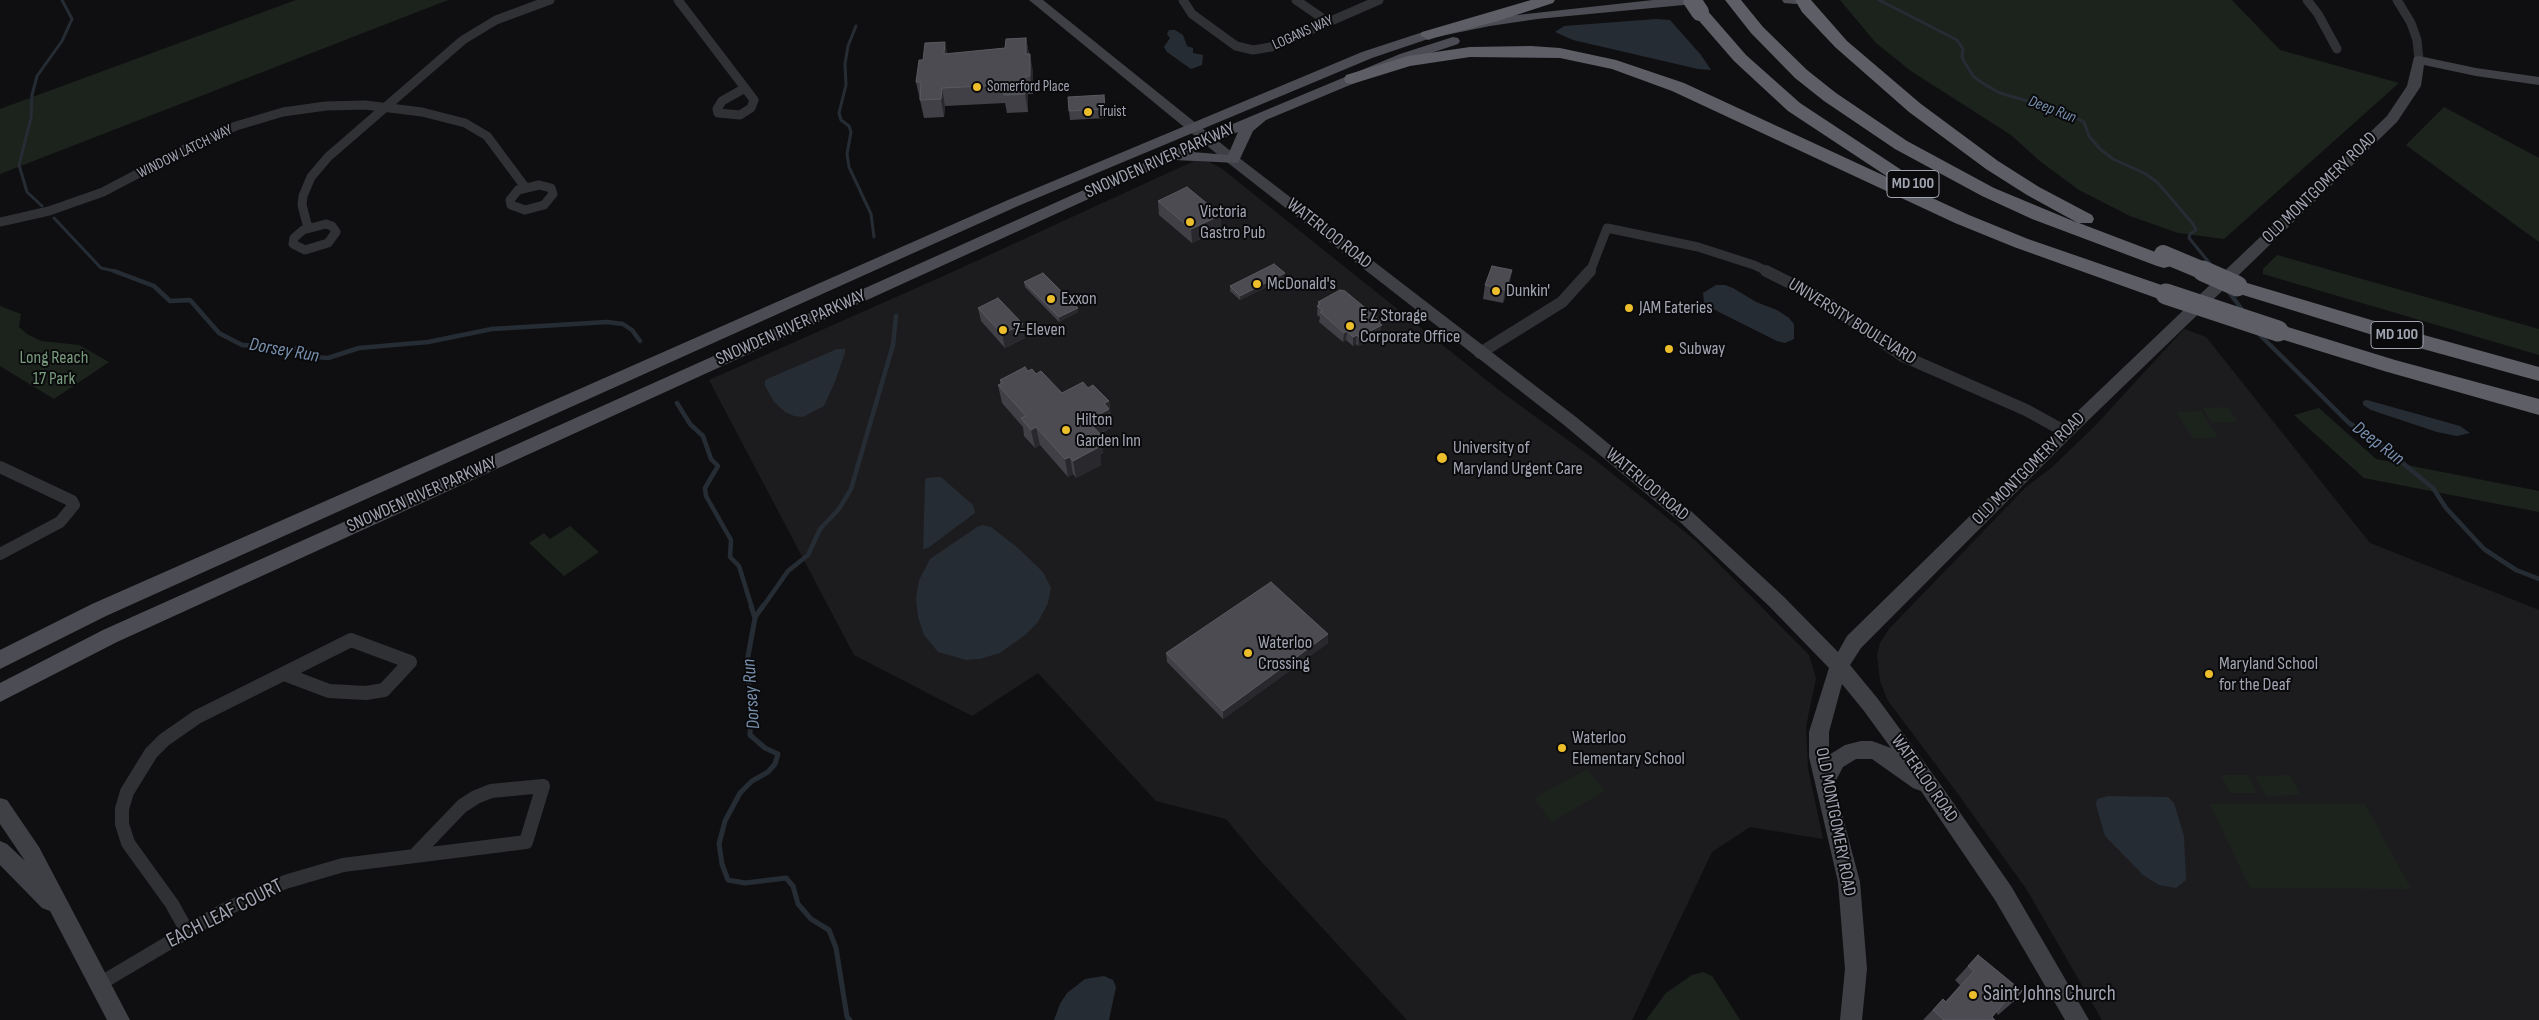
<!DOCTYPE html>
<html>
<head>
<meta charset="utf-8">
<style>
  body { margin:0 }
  canvas { display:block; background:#0f0f11 }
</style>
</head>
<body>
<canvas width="2539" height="1020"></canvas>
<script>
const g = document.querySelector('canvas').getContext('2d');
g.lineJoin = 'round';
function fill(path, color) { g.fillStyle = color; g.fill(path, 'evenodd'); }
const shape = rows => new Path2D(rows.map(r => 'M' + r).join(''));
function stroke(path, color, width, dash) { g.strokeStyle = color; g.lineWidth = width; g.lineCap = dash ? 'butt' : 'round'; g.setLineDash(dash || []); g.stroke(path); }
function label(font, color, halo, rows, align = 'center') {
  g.font = font + ' "Sofia Sans Condensed",sans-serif'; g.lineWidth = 4; g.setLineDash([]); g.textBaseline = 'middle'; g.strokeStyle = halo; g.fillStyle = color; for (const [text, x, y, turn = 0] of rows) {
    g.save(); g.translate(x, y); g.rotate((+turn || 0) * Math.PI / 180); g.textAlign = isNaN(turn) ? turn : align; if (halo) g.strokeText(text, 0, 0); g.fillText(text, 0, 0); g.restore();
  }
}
fill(shape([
  [1194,161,1209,162,1221,168,1500,391,1594,459,1644,499,1696,541,1809,655,1816,678,1806,727,1808,769,1823,839,1750,827,1712,852,1632,1020,1407,1020,1259,859,1226,819,1156,801,1038,673,972,716,854,655,709,380,948,274],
  [2184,329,2206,337,2370,543,2539,610,2539,1020,2102,1020,2027,890,1958,794,1888,701,1880,681,1877,655,1880,643,1889,629,2027,486,2050,469,2094,427]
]), '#1c1b1e');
fill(shape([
  [296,0,448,0,0,174,0,109],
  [1840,0,2232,0,2280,50,2399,83,2224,239,2178,233,2130,216,2079,190,2041,162,2011,135,1911,71,1876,43],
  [2444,107,2539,158,2539,242,2406,145],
  [2277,255,2539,329,2539,355,2263,274,2263,269],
  [0,306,21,314,19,327,27,334,41,341,79,345,109,362,54,399,0,366],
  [2228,407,2238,422,2212,423,2203,408],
  [2319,408,2376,459,2539,491,2539,512,2364,478,2294,415],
  [2201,411,2218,438,2193,439,2176,412],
  [570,526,599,552,564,576,529,543,544,533,550,539],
  [1587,769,1605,791,1552,822,1534,798],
  [2221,775,2248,775,2257,793,2230,793],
  [2290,775,2301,795,2266,796,2255,776],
  [2210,804,2365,804,2411,889,2250,888],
  [1703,972,1712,976,1716,982,1740,1020,1646,1020,1666,993,1692,975]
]), '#1c231d');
fill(shape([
  [1656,19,1670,20,1701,55,1711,70,1698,69,1573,40,1555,32,1564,26],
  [1169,30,1175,30,1183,35,1187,46,1193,48,1193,53,1203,55,1202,65,1191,69,1167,52,1164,47,1170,38,1167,34],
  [1716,285,1725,285,1733,288,1756,302,1777,310,1789,318,1794,324,1794,339,1785,343,1777,341,1711,308,1704,302,1703,293],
  [837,349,845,349,845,353,835,382,824,406,803,417,794,416,785,412,774,402,765,386,765,381,767,379],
  [2367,400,2460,426,2470,433,2457,436,2437,432,2371,410,2363,405,2363,401],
  [941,477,973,505,975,513,928,548,923,549,925,483,926,478],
  [983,525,991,527,1018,548,1043,572,1051,588,1048,603,1038,622,1025,635,1000,653,980,659,966,660,938,652,924,635,918,617,916,598,919,580,930,559,977,527],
  [2108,796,2168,797,2174,803,2184,836,2186,880,2176,888,2159,885,2143,875,2105,836,2096,805,2097,799],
  [1104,976,1113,980,1116,987,1109,1020,1054,1020,1060,1004,1067,993,1085,979]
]), '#262c34');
stroke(shape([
  [1879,0,1957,40,1963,49,1962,57,1965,63,1974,77,1984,84,2000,93,2061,111,2084,122,2089,136,2100,149,2113,159,2146,174,2158,183,2193,224,2196,230,2190,234,2189,238,2212,266],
  [856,26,848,46,845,64,846,85,839,113,841,120,849,126,851,132,847,154,849,167,871,214,874,237],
  [42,206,27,192,19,165,31,118,32,95,37,76,62,41,72,19,62,0],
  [54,218,101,268,119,272]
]), '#262c34', 3);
stroke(shape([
  [114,271,154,286,170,301,190,300,219,333,242,345,300,349,309,351,316,357,328,358,359,348,428,342,492,329,607,322,623,324,632,330,640,341],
  [2229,292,2243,311],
  [2257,332,2349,423,2370,436,2433,488,2446,508,2484,549,2516,570,2539,579],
  [677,403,690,424,703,436,711,459,718,466,705,488,706,496,731,540,730,557,739,566,752,608],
  [762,608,788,571,808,555,820,529,839,509,851,489,893,345,896,316]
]), '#262c34', 4.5);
stroke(shape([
  [751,606,755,618,747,662,751,711,750,735,765,748,778,754,775,764,768,772,752,781,740,793,725,821,719,844,722,864,728,880,745,883,786,878,793,886,798,904,811,919,829,930,836,948,847,1017,850,1020],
  [755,617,763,606]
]), '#262c34', 5);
stroke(shape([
  [678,0,745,88],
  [1183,0,1192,14,1236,46,1253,50,1271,47,1379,0],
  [1296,0,1328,22],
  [2307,0,2318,14,2337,49],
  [2397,0,2411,23,2417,40,2419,60],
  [745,88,754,100,751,108,740,115,718,113,717,109,722,101,745,88],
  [539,185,551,188,553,194,544,205,525,210,511,205,510,200,518,190,539,185],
  [0,222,49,211,103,192,198,142,236,126,283,112,326,106,365,105,422,112,465,123,487,136,525,187],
  [326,224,332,226,336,232,328,243,305,250,293,244,294,238,303,230,326,224],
  [308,228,302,205,303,196,311,177,328,157,463,40,496,20,550,0],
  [1590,272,1607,228,1698,247,1754,265,1769,272]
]), '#303135', 9);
stroke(shape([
  [1766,271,1820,298,1903,356,2026,410,2066,432],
  [1480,353,1562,302,1590,271],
  [0,467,72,501,74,505,60,522,0,554]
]), '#303135', 12);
stroke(shape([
  [187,931,172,904,128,843,122,824,122,809,127,792,151,753,164,740,197,717,351,640,410,662,384,690,366,693,329,691,284,674],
  [101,983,224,910,285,882,343,865,526,842,543,786,491,791,476,797,462,806,415,855]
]), '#303135', 14);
fill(shape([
  [1029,0,1043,0,1238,157,1576,417,1692,512,1783,596,1838,652,1847,636,2060,428,2387,116,2407,86,2414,57,2419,56,2476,68,2539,77,2539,85,2476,76,2424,65,2421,86,2397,122,2072,436,1861,648,1850,665,1878,699,1945,791,2011,886,2089,1020,2065,1020,1995,900,1921,791,1913,788,1872,759,1856,759,1843,767,1834,784,1860,882,1867,969,1862,1020,1840,1020,1845,969,1838,882,1809,757,1809,732,1829,668,1769,606,1680,522,1564,425,1228,163,1029,0],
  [1842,684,1864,711,1891,748,1872,741,1861,741,1845,745,1829,755,1829,732,1842,684],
  [0,798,7,800,39,847,130,1020,107,1020,50,911,42,908,0,865,0,841,7,844,25,861,0,824,0,798]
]), '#3e4045');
fill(shape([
  [1653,0,1701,0,1694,4,1537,19,1490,26,1431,38,1372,58,1018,206,106,616,0,669,0,650,92,604,1008,200,1362,52,1423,32,1490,18,1653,0],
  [1782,0,1803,0,1796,4,1784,3,1782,0],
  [1453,37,1458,38,1460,41,1458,44,1410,60,1266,120,1253,131,1238,163,1174,160,117,642,0,702,0,683,103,630,1204,136,1400,54,1453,37],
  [1238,132,1228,155,1193,152,1214,142,1238,132]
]), '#4c4d54');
fill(shape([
  [1531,0,1555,0,1553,3,1498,21,1434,38,1428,40,1420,35,1422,32,1531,0],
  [1725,0,1741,0,1763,27,1807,70,1836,93,1907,141,1994,188,2078,223,2027,195,1986,169,1909,112,1835,47,1802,12,1795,0,1811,0,1847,41,1921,104,1998,161,2039,187,2092,215,2094,219,2092,223,2079,223,2171,258,2174,262,2171,266,2164,268,2157,266,2032,219,1982,196,1895,149,1824,101,1795,78,1751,33,1725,0],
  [1700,7,1706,9,1746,55,1800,103,1900,169,1903,173,1900,177,1888,177,1788,111,1734,61,1694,15,1692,12,1694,9,1700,7],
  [1531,46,1560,48,1616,60,1684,83,1969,215,2028,239,2173,289,2176,294,2173,299,2166,301,2159,299,2014,247,1955,223,1672,91,1612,69,1560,58,1470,57,1410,66,1352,84,1346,83,1344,79,1346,75,1408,56,1470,47,1531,46],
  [2237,280,2388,325,2539,367,2539,381,2376,336,2230,291,2227,286,2230,281,2237,280],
  [2278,324,2395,360,2539,399,2539,415,2384,371,2271,336,2268,331,2271,326,2278,324]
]), '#5d5e66');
stroke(shape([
  [1692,0,1700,12],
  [2163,254,2206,272]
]), '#5d5e66', 18);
stroke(shape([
  [2203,271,2237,286],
  [2166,294,2278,331]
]), '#5d5e66', 21);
fill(shape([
  [1026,38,1029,54,1033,72,1033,94,1028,94,1028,112,1007,113,1005,103,945,106,944,117,924,118,916,82,923,60,947,54,1005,48],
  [1104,95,1106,118,1070,120,1069,111],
  [1158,201,1221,215,1221,229,1192,243,1159,215],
  [1285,273,1285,278,1240,300,1230,291,1230,286],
  [1024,282,1078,312,1059,322,1025,287],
  [1510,284,1503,303,1483,299,1485,285],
  [1318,302,1381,324,1381,334,1358,346,1356,344,1353,346,1346,340,1343,342,1319,322,1320,317,1317,315],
  [978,308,1025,338,1005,348,981,321],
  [1028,371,1036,374,1062,393,1088,388,1109,401,1112,427,1100,434,1103,453,1101,454,1101,465,1076,478,1073,474,1068,477,1040,445,1035,448,1024,436,1023,427,1002,403,998,385,1000,384,1000,380],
  [1328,643,1223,719,1167,662,1166,653],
  [1978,955,2013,1002,1998,1015,1996,1012,1992,1017,1995,1020,1923,1020,1943,999,1945,1002,1960,985,1955,980]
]), '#414046');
fill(shape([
  [1026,38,1029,56,1026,54],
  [945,42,949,60,944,54],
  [1030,54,1033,72,1033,94,1030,76],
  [1026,76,1028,94,1028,112,1025,94],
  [942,88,945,106,944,117,941,99],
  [1221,215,1221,229,1192,243,1191,229],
  [1512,270,1510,284,1503,303,1505,290],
  [1285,273,1285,278,1240,300,1240,296],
  [1078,308,1078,312,1059,322,1059,317],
  [1381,321,1381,334,1358,346,1359,337],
  [1023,324,1025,338,1005,348,1002,334],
  [1347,331,1346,340,1343,342,1344,333],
  [1357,335,1356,344,1353,346,1353,337],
  [1109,401,1112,427,1090,438,1088,421,1104,403],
  [1036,427,1040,445,1035,448,1031,430],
  [1101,435,1103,453,1101,454,1101,465,1076,478,1073,461,1095,443,1096,437],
  [1070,457,1073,474,1068,477,1065,459],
  [1328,634,1328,643,1223,719,1223,711]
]), '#29282c');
const building = shape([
  [1026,38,1026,54,1030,54,1030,76,1026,76,1025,94,1004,95,1004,85,942,88,941,99,920,100,921,82,916,82,919,60,923,60,925,43,945,42,944,54,1005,48,1006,39,1026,38],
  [1104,95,1105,109,1069,111,1068,97,1104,95],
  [1187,187,1221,215,1191,229,1158,201,1187,187],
  [1274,264,1285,273,1240,296,1230,286,1274,264],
  [1492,266,1512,270,1505,290,1485,285,1492,266],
  [1043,273,1078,308,1059,317,1024,282,1043,273],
  [1340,290,1345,291,1381,321,1379,323,1382,325,1359,337,1357,335,1353,337,1347,331,1344,333,1320,312,1323,311,1317,306,1320,304,1318,302,1340,290],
  [998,298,1023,324,1002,334,978,308,998,298],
  [1025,367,1028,371,1032,369,1036,374,1041,371,1062,393,1083,382,1088,388,1093,385,1109,401,1104,403,1109,409,1088,421,1101,435,1096,437,1099,441,1095,443,1099,447,1073,461,1070,457,1065,459,1036,427,1031,430,1021,418,1026,416,998,385,1003,383,1000,380,1025,367],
  [1271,582,1328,634,1223,711,1166,653,1271,582],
  [1978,955,2022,991,2013,1002,2008,998,1992,1017,1995,1020,1944,1020,1933,1010,1943,999,1946,1002,1974,971,1968,966,1978,955]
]);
fill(building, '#4c4b52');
stroke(building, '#595960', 1);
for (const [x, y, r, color] of [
  [977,87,5,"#edbe2b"],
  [1088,112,5,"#edbe2b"],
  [1190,222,5,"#edbe2b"],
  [1257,284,5,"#edbe2b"],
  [1496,291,5,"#edbe2b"],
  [1051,299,5,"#edbe2b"],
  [1629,308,5,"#edbe2b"],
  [1350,326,5,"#edbe2b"],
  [1003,330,5,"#edbe2b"],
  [1669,349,5,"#edbe2b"],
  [1066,430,5,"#edbe2b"],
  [1442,458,6,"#edbe2b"],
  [1248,653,5,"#edbe2b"],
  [2209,674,5,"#edbe2b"],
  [1562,748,5,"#edbe2b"],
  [1973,995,5,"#edbe2b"]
]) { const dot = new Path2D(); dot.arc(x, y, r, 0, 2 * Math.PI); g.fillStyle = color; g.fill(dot); stroke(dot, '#0a0a0c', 2); }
label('15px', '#a1a4b1', '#0a0a0c', [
  ["LOGANS WAY",1303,33,-24],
  ["WINDOW LATCH WAY",185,152,-26]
]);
label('15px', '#a1a4b1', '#0a0a0c', [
  ["Somerford Place",987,87],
  ["Truist",1098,112]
], 'left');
label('italic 16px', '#778fad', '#0a0a0c', [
  ["Deep Run",2052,110,21]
]);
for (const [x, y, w] of [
  [1913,184,52],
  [2397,335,52]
]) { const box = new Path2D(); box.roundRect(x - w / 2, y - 13.5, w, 27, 4); g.fillStyle = '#0a0a0c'; g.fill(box); stroke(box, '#a1a4b1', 1); }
label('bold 16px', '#a1a4b1', null, [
  ["MD 100",1913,184],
  ["MD 100",2397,335]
]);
label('18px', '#a1a4b1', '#0a0a0c', [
  ["SNOWDEN RIVER PARKWAY",1160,161,-24],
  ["OLD MONTGOMERY ROAD",2320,188,-44],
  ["WATERLOO ROAD",1329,234,38],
  ["UNIVERSITY BOULEVARD",1852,322,32],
  ["SNOWDEN RIVER PARKWAY",791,328,-24],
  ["OLD MONTGOMERY ROAD",2029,469,-45],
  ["WATERLOO ROAD",1647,485,40],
  ["SNOWDEN RIVER PARKWAY",422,495,-24],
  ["WATERLOO ROAD",1924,779,55],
  ["OLD MONTGOMERY ROAD",1835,822,79]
]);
label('18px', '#a1a4b1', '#0a0a0c', [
  ["Victoria",1200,212],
  ["Gastro Pub",1200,233],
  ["McDonald's",1267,284],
  ["Dunkin'",1506,291],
  ["Exxon",1061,299],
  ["JAM Eateries",1639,308],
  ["E Z Storage",1360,316],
  ["Corporate Office",1360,337],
  ["7-Eleven",1013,330],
  ["Subway",1679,349],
  ["Hilton",1076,420],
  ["Garden Inn",1076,441],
  ["University of",1453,448],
  ["Maryland Urgent Care",1453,469],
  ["Waterloo",1258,643],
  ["Crossing",1258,664],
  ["Maryland School",2219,664],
  ["for the Deaf",2219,685],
  ["Waterloo",1572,738],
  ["Elementary School",1572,759]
], 'left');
label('18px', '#789c7d', '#0a0a0c', [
  ["Long Reach",54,358],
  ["17 Park",54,379]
]);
label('italic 19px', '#778fad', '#0a0a0c', [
  ["Dorsey Run",284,351,10],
  ["Deep Run",2378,444,37],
  ["Dorsey Run",752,694,-94]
]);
label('21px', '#a1a4b1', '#0a0a0c', [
  ["EACH LEAF COURT",225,914,-27]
]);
label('21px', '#a1a4b1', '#0a0a0c', [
  ["Saint Johns Church",1983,995]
], 'left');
</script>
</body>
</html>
